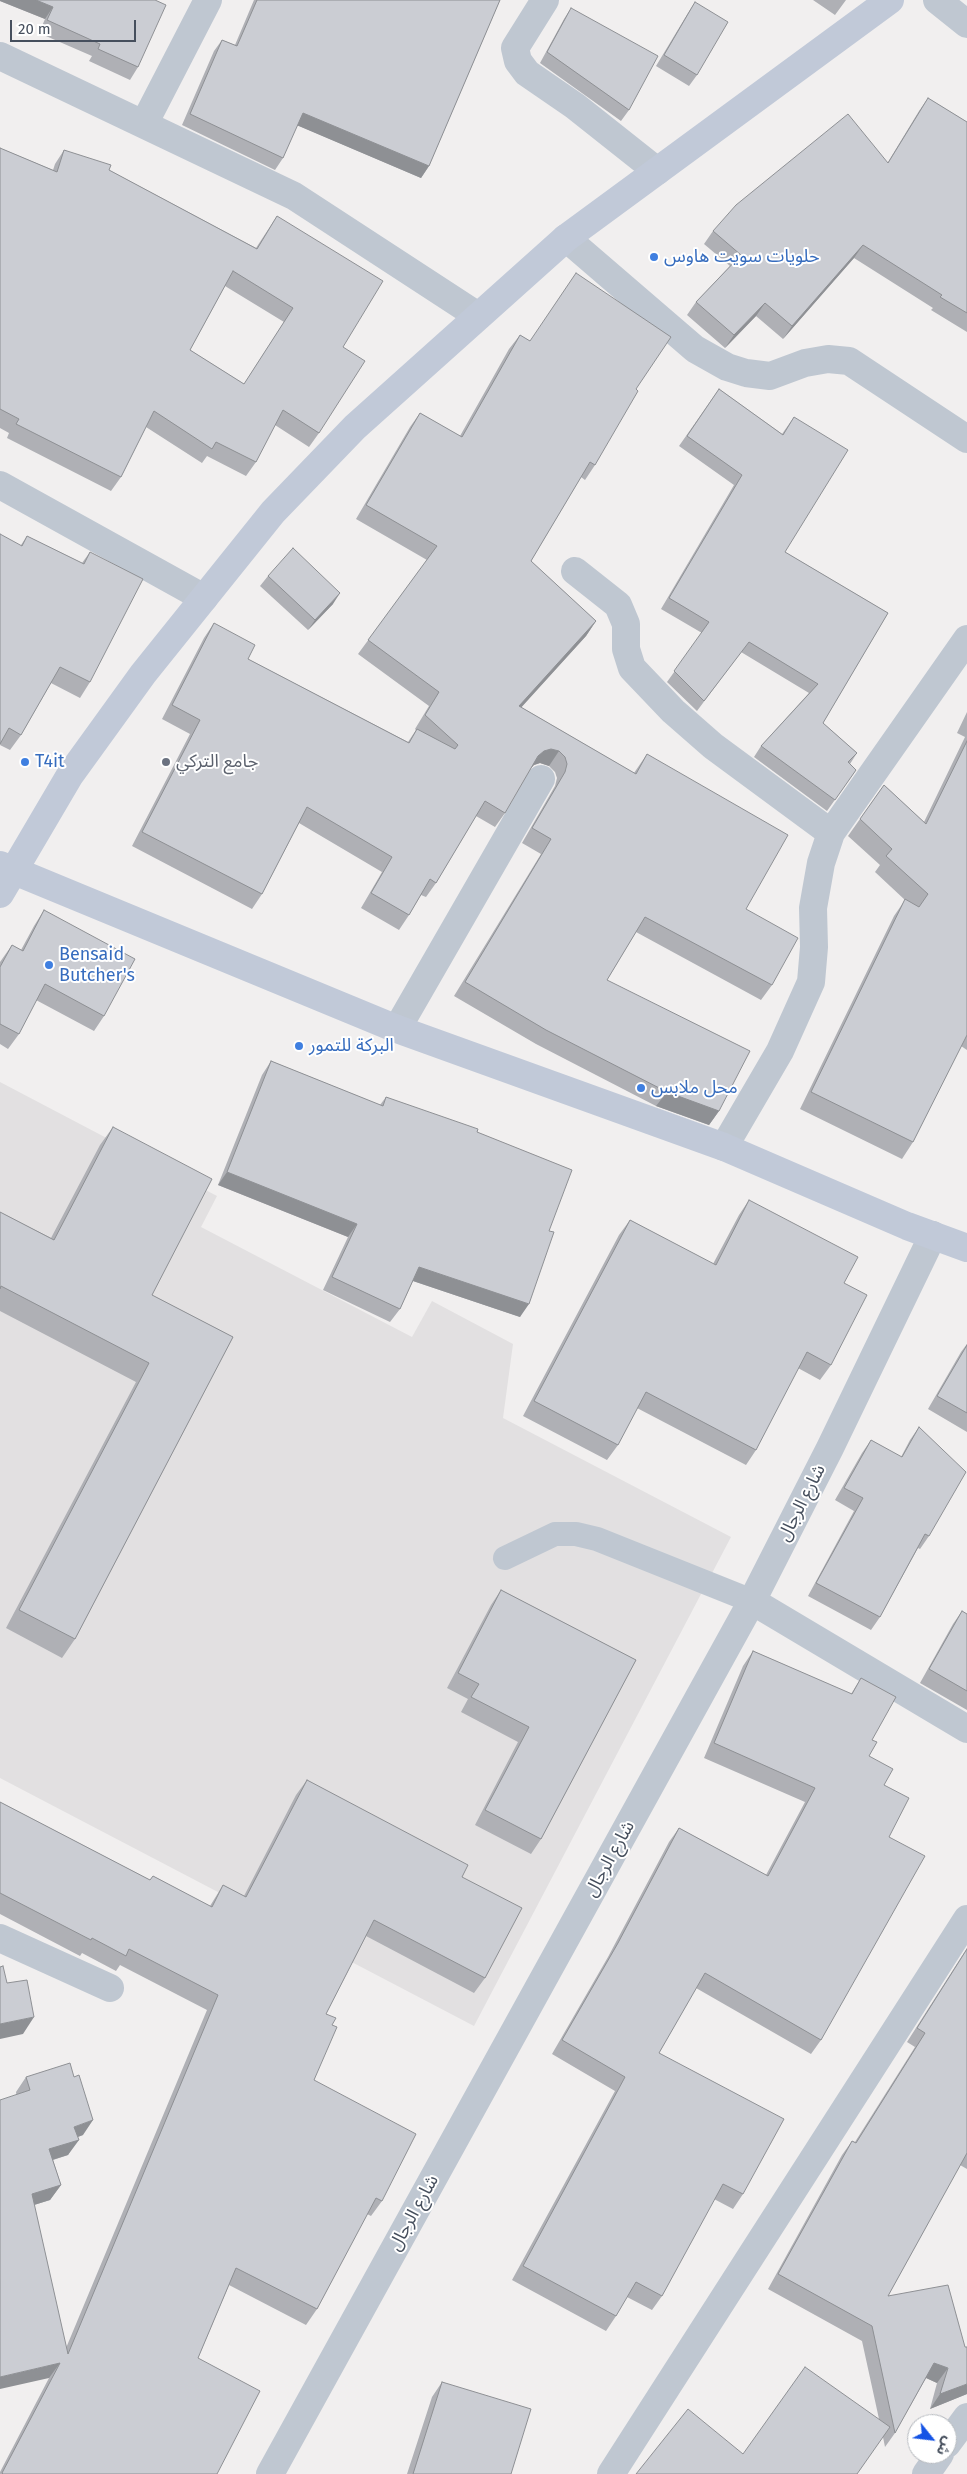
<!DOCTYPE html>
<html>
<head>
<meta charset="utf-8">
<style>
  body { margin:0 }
  #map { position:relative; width:967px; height:2474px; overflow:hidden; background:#f1efef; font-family:"Fira Sans","Noto Sans Arabic",sans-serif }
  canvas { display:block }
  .north { position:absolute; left:907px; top:2414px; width:50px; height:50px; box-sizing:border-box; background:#fff; border:1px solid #b5b9be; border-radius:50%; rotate:119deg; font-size:14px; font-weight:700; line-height:20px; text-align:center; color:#464f5d }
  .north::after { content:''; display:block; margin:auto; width:18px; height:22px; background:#1453e5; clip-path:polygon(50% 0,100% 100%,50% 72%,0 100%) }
  .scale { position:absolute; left:10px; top:20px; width:126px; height:22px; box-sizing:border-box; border:2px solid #464f5d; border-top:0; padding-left:6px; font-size:15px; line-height:18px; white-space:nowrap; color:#464f5d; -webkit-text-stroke:4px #fff; paint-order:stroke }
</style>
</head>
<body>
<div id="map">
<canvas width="967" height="2474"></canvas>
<div class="north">ش</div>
<div class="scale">20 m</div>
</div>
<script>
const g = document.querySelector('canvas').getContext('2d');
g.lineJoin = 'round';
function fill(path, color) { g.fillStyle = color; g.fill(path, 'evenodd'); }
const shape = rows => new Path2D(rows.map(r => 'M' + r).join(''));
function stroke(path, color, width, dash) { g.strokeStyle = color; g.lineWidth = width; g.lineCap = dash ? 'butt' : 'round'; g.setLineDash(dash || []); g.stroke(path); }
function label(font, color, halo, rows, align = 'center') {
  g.font = font + ' "Fira Sans","Noto Sans Arabic",sans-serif'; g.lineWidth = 4; g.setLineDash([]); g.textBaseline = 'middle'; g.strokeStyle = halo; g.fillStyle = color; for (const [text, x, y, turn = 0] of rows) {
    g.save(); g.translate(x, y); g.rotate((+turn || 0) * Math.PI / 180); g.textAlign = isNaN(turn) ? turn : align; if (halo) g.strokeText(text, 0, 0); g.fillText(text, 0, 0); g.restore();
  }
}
fill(shape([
  [0,1082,217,1196,201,1227,412,1337,432,1301,513,1344,503,1418,731,1537,474,2026,0,1778]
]), '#e2e0e1');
stroke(shape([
  [505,1558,555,1534,576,1534,597,1539,752,1601]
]), '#bfc7d1', 24);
stroke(shape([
  [545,0,515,48,518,61,527,73,575,106,657,171],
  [937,0,967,24],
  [0,56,294,196,478,316],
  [144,124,208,0],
  [566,238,695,349,727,367,746,373,770,376,805,363,828,359,849,361,967,439],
  [0,485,204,598],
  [575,571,618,605,626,624,626,649,632,668,673,711,713,746,831,833],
  [397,1029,541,779],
  [724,1147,780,1051,811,982,814,947,813,908,821,863,831,833,967,639],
  [752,1601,967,1729],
  [0,1938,110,1988],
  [947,2444,967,2417],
  [270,2474,752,1601,830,1448,933,1235],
  [611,2474,967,1919],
  [926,2474,940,2454]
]), '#bfc7d1', 28);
stroke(shape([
  [0,865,397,1029,724,1147,907,1226,967,1248],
  [0,894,70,775,143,674,273,512,355,427,566,238,890,0]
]), '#c1c9d8', 28);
fill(shape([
  [0,0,155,0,138,67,130,80,89,61,92,56,39,33,45,19,0,1],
  [254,0,500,0,429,166,421,178,297,125,283,158,275,170,182,125,214,51,222,40,235,45],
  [813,0,846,0,835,15],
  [695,2,697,75,689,86,656,66,688,13],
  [571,8,629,110,621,121,540,63,564,19],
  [928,98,967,122,967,332,931,310,933,308,854,258,783,339,756,316,725,348,687,315,696,302,730,266,704,244,713,231,888,162,919,111],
  [0,148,53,170,55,164,64,150,109,170,256,248,277,216,343,347,319,433,309,447,275,425,256,462,246,476,207,456,202,463,146,427,121,477,111,491,7,438,9,433,0,428],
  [225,286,284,322,244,384,190,350],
  [520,335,530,341,636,389,595,465,585,480,581,477,531,561,596,621,586,636,521,707,634,773,647,754,746,909,772,985,761,1000,636,932,607,980,719,1111,709,1125,656,1106,536,1044,454,996,541,854,522,843,555,786,557,778,555,772,549,766,540,763,534,765,532,767,505,813,495,827,476,816,436,883,426,897,421,895,409,915,399,930,361,908,382,872,299,823,262,894,252,909,132,846,190,734,162,719,204,638,214,623,248,659,408,742,416,730,415,729,429,706,358,654,427,560,356,519,410,427,420,413,460,436,509,349],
  [719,389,782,434,794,417,785,552,888,613,823,723,857,753,850,764,856,770,827,811,754,757,761,746,809,693,741,652,697,711,667,682,702,633,661,609,734,485,679,446],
  [27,536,82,563,90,552,90,682,80,698,51,683,21,735,10,750,0,745,21,545],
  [268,576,333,604,308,630,260,586],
  [967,712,967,1050,961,1046,913,1142,902,1159,800,1109,894,916,905,900,875,872,880,865,848,836,884,785,924,822,965,737,957,733],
  [44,910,104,1016,94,1031,36,1000,19,1034,8,1049,0,1044,0,962,12,945,21,950,34,926],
  [271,1061,380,1105,386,1097,477,1132,549,1231,520,1317,413,1281,400,1309,390,1322,323,1290,348,1237,218,1185,262,1075],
  [113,1127,152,1295,233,1337,75,1639,62,1658,6,1628,136,1382,0,1311,0,1212,51,1238,100,1145],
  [749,1200,844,1283,831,1365,820,1380,798,1368,756,1450,746,1465,637,1408,618,1445,607,1460,523,1416,619,1235,630,1220,713,1264,739,1215],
  [967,1344,967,1432,928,1409,961,1352],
  [919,1427,929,1536,920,1549,918,1548,880,1617,871,1630,808,1596,854,1511,835,1500,862,1453,871,1440,901,1457,910,1440],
  [501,1590,636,1660,541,1839,531,1854,475,1825,518,1742,461,1712,468,1699,447,1688,491,1605],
  [962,1611,967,1614,967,1710,920,1683,953,1624],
  [753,1651,851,1694,861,1678,872,1740,869,1756,884,1785,889,1837,821,2040,811,2054,696,1988,659,2053,743,2194,733,2209,714,2199,662,2296,652,2310,627,2297,616,2316,606,2331,512,2280,615,2091,552,2054,608,1957,669,1842,679,1828,766,1875,805,1802,704,1758,743,1666],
  [307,1780,462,1877,485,1978,474,1993,366,1936,326,2014,332,2025,314,2080,382,2201,371,2216,367,2214,317,2309,306,2325,229,2285,198,2358,217,2474,0,2474,0,2472,49,2378,16,2092,26,2077,83,2135,78,2137,68,2155,53,2160,61,2185,50,2200,34,2205,66,2348,207,2010,120,1965,116,1971,82,1953,80,1956,0,1914,0,1802,150,1880,153,1876,210,1906,223,1885,244,1896,296,1795],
  [967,1948,967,2169,960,2165,888,2296,967,2394,930,2409,937,2383,926,2378,895,2433,885,2447,883,2437,743,2454,879,2419,862,2341,768,2289,842,2155,852,2141,855,2142,915,2047,907,2042],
  [442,2382,511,2474,407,2474,432,2397]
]), '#afb0b5');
fill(shape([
  [0,0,36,0,53,7,45,19,0,1],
  [303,113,429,166,421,178,294,124],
  [863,245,854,258,783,339,792,326],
  [765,303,756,316,725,348,734,335],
  [340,593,333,604,308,630,315,620],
  [596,621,586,636,509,721,519,706],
  [551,749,559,751,549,766,540,763,534,765,528,771,538,756,544,751],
  [667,1092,719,1111,709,1125,656,1106],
  [227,1172,357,1224,348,1237,218,1185],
  [419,1267,529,1304,520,1317,410,1280],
  [34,2017,23,2034,0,2039,0,2024],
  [93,2120,83,2135,63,2142,74,2127],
  [79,2140,68,2155,39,2164,49,2149],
  [61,2185,50,2200,21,2209,32,2194],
  [60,2363,49,2378,0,2389,0,2377],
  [934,2363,948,2368,937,2383,924,2377],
  [967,2384,967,2394,930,2409,940,2394]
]), '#8e9094');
const building = shape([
  [36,0,155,0,166,5,138,67,98,49,100,44,47,20,53,7,36,0],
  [257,0,500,0,429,166,303,113,283,158,190,114,222,40,237,46,257,0],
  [695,2,728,22,697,75,664,55,695,2],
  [571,8,658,56,629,110,547,52,571,8],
  [928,98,967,122,967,313,940,297,942,295,863,245,792,326,765,303,734,335,696,302,741,255,713,231,736,205,848,114,888,163,928,98],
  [0,148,57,172,64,150,111,165,109,170,257,249,277,216,383,281,343,347,365,361,319,433,283,410,256,462,216,442,212,449,154,411,121,477,16,424,19,419,0,409,0,148],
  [233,271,293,308,244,384,190,350,233,271],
  [576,273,671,337,636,389,638,391,595,465,590,462,531,561,596,621,519,706,636,774,647,754,788,835,746,909,798,938,772,985,645,917,607,980,750,1051,719,1111,667,1092,546,1030,465,982,551,839,532,828,565,772,567,764,565,757,559,751,551,749,544,751,538,756,505,813,485,801,436,883,430,879,409,915,371,893,392,857,307,807,262,894,142,832,200,720,172,705,214,623,255,645,248,659,409,743,417,729,455,749,458,745,425,715,439,692,368,640,437,546,366,505,420,413,462,437,520,335,530,341,576,273],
  [719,389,783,435,794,417,848,450,785,552,888,613,823,723,857,753,848,762,856,770,835,800,761,746,818,684,749,642,704,701,674,671,709,622,669,598,742,475,687,436,719,389],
  [0,534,22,546,27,536,84,564,90,552,143,579,90,682,60,667,21,735,9,728,0,744,0,534],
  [293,548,340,593,315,620,268,576,293,548],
  [967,741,967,1035,913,1142,811,1092,905,899,919,907,928,894,886,856,892,849,860,819,884,785,926,824,967,741],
  [44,910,135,959,104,1016,45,984,19,1034,0,1024,0,967,12,945,23,951,44,910],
  [271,1061,383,1106,386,1097,478,1129,477,1132,572,1170,549,1231,554,1232,529,1304,419,1267,400,1309,332,1277,357,1224,227,1172,271,1061],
  [113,1127,212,1179,152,1295,233,1337,75,1639,19,1610,149,1363,1,1286,0,1289,0,1212,54,1240,113,1127],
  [749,1200,858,1257,844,1283,867,1295,831,1365,807,1352,756,1450,646,1392,618,1445,534,1401,630,1220,716,1265,749,1200],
  [967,1345,967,1413,937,1396,967,1345],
  [919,1427,966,1472,929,1536,925,1534,880,1617,816,1583,863,1498,844,1488,871,1440,902,1457,919,1427],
  [501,1590,636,1660,541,1839,485,1810,529,1727,471,1697,479,1684,458,1673,501,1590],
  [962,1611,967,1614,967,1691,929,1669,962,1611],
  [753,1651,852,1694,861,1678,896,1697,872,1740,877,1742,869,1756,893,1769,884,1785,909,1798,889,1837,925,1856,821,2040,705,1973,659,2053,784,2119,743,2194,723,2184,662,2296,636,2282,616,2316,523,2266,625,2077,562,2040,618,1943,679,1828,768,1876,815,1788,714,1743,753,1651],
  [307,1780,468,1865,462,1877,522,1908,485,1978,374,1920,326,2014,336,2018,332,2025,337,2027,314,2080,416,2134,382,2201,376,2198,317,2309,236,2268,198,2358,260,2391,217,2474,3,2474,2,2473,60,2363,0,2377,0,2100,30,2090,26,2077,70,2063,74,2077,79,2075,93,2120,74,2127,79,2140,49,2149,61,2185,32,2194,68,2354,218,1995,129,1949,126,1956,92,1938,91,1940,0,1893,0,1802,150,1880,153,1876,212,1907,223,1885,246,1897,307,1780],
  [967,1949,967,2153,888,2296,948,2285,965,2347,967,2347,967,2384,940,2394,948,2368,934,2363,895,2433,872,2326,778,2274,852,2141,856,2143,925,2033,917,2028,967,1949],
  [3,1966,7,1983,27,1980,34,2017,0,2024,0,1967,3,1966],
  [805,2367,890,2427,857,2474,636,2474,688,2409,743,2454,805,2367],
  [442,2382,531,2409,511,2474,413,2474,442,2382]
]);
fill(building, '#cbcdd3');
stroke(building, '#8e9094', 1);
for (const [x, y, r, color] of [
  [654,257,5,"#3f7fe0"],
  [25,762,5,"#3f7fe0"],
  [166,762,5,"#6b7280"],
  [49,965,5,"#3f7fe0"],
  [299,1046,5,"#3f7fe0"],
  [641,1088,5,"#3f7fe0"]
]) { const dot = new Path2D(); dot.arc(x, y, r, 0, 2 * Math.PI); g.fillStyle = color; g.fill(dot); stroke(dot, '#fff', 2); }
label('18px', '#366cbe', '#fff', [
  ["حلويات سويت هاوس",664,257],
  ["T4it",35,762],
  ["Bensaid",59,955],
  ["Butcher's",59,976],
  ["البركة للتمور",309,1046],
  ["محل ملابس",651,1088]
], 'left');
label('18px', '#5b616d', '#fff', [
  ["جامع التركي",176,762]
], 'left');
label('18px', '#464f5d', '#fff', [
  ["شارع الرجال",802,1503,-63],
  ["شارع الرجال",610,1859,-61],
  ["شارع الرجال",414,2213,-61]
]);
</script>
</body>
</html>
